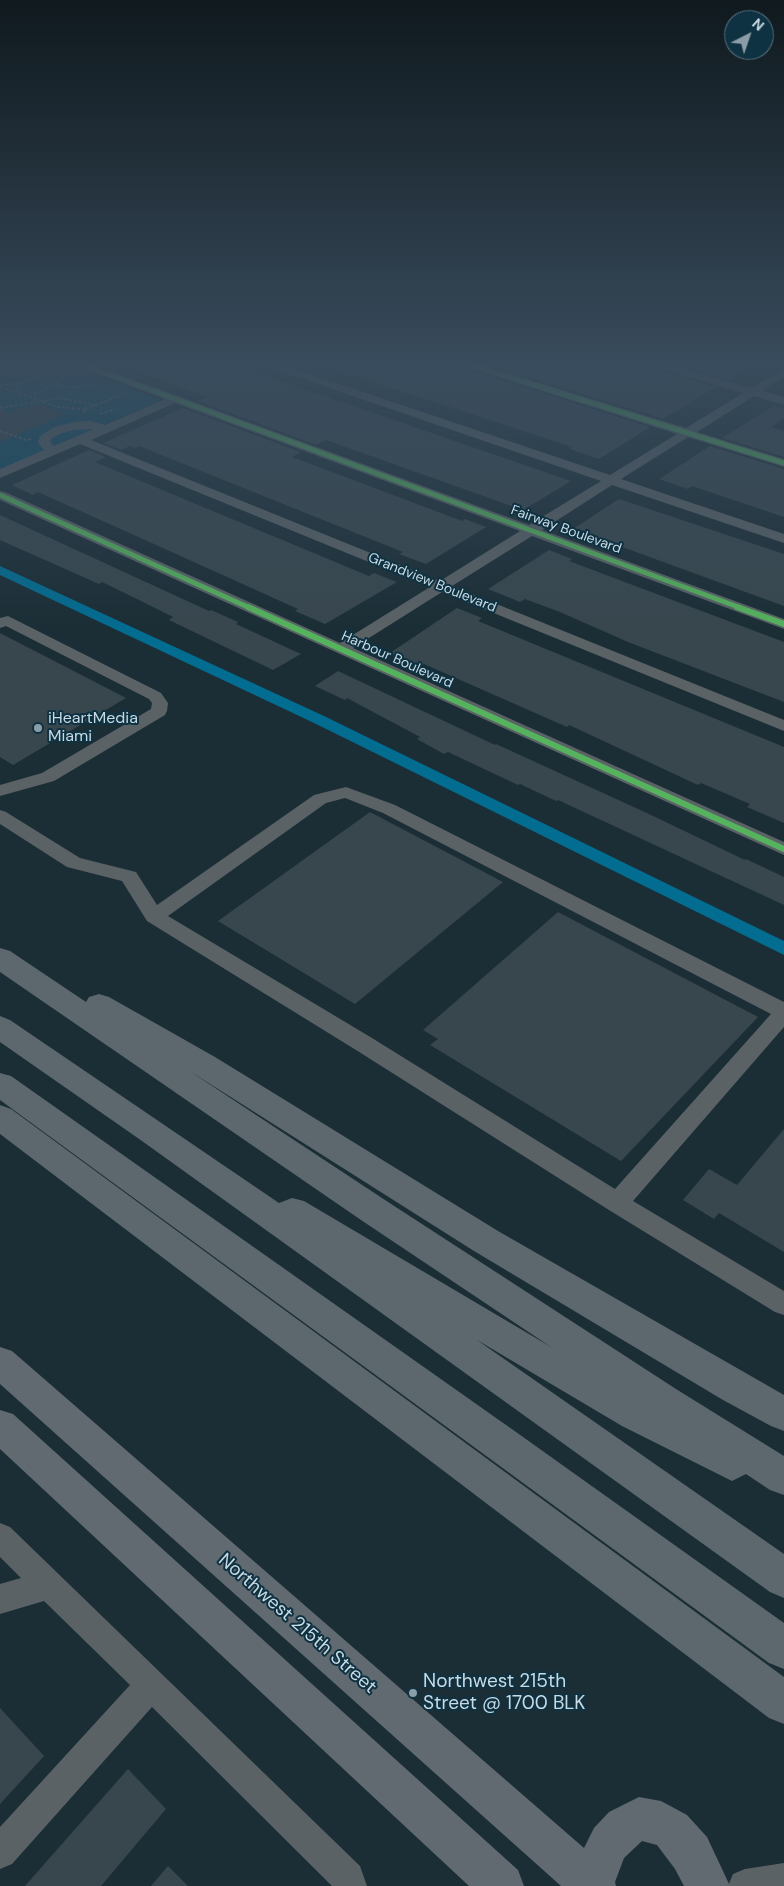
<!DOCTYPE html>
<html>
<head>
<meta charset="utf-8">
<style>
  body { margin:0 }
  #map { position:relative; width:784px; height:1886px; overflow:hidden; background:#1b2e36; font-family:"DM Sans",sans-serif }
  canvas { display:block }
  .north { position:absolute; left:724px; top:10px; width:50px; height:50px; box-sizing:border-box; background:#0f3242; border:1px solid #597583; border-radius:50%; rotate:41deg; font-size:14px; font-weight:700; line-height:20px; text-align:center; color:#c8dae4 }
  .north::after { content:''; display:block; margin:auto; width:18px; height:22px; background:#8b9ea7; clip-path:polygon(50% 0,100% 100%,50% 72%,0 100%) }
</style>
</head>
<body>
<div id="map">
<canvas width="784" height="1886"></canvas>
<div class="north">N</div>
</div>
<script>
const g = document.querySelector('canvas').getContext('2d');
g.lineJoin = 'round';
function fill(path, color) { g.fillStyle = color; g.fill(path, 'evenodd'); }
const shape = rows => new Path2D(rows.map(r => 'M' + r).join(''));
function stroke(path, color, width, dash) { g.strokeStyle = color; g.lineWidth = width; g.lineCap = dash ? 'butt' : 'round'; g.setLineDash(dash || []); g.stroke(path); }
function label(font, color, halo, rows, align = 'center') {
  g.font = font + ' "DM Sans",sans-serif'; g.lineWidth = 4; g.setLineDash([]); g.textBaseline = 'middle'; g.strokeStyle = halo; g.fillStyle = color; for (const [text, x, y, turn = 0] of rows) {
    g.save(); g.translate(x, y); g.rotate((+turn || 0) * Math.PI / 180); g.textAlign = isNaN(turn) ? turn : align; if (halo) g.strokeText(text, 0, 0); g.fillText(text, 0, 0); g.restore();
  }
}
fill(shape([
  [0,366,70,366,161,400,0,470]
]), '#064d68');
fill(shape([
  [0,566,324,716,784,941,784,955,312,722,0,575,0,566]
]), '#026c91');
fill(shape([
  [129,366,237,366,571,481,523,510,326,440,316,445,198,401,208,397,128,368],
  [335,366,466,366,469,370,650,427,599,459,569,449,572,447,334,369],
  [491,366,654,366,657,370,716,387,663,419],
  [680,366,751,366,728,380],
  [38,403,64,415,0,442,0,409,8,413],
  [774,406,784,409,784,418,771,427,784,431,784,457,722,438],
  [183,408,301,452,292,457,462,521,465,519,486,527,426,564,399,554,403,552,139,446,135,448,130,446,121,450,103,443],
  [710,446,784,469,784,517,692,486,688,489,659,479],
  [89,450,106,457,95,462,369,576,374,573,397,582,325,624,295,611,298,609,134,535,38,492,33,495,12,485],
  [619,499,784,554,784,606,573,529],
  [0,515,209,611,211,610,238,622,236,624,301,654,273,670,169,620,173,617,135,598,102,582,99,584,0,540],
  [549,550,572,559,569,561,784,642,784,702,628,642,560,612,525,599,520,602,488,589],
  [457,608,482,618,478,621,784,747,784,823,747,807,750,804,701,783,698,785,569,725,567,727,424,664,420,667,390,653],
  [0,633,126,698,13,765,0,757],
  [338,671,495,745,496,744,649,814,745,860,746,859,784,877,784,905,558,800,556,801,520,784,518,785,448,752,444,754,417,739,420,737,347,698,345,700,315,686],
  [370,812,503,882,355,1004,218,921],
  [558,912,758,1017,621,1161,430,1045,438,1039,423,1030],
  [784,1129,784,1252,719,1213,714,1219,683,1200,709,1169,737,1185],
  [0,1708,44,1756,0,1804],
  [128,1769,166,1809,101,1886,25,1886],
  [168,1866,188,1886,151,1886]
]), '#38474e');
stroke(shape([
  [0,366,11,366,58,386,75,387,99,384],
  [20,383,18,388,22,394,57,407,85,409],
  [0,385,20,383,45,374],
  [0,387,21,394],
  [30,397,63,378],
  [0,408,59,398,95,405],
  [84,413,85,409,124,394],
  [100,414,113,410],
  [0,431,26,440,31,439]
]), '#5e676b', 2, [3, 2]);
fill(shape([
  [80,366,96,366,529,525,601,481,271,368,269,366,286,366,610,475,677,434,470,368,468,366,485,366,686,428,743,393,658,368,656,366,674,366,751,388,784,369,784,377,762,391,784,397,784,405,754,396,697,432,784,459,784,467,688,437,621,479,784,534,784,543,612,485,542,530,784,619,784,629,532,536,452,586,784,720,784,731,442,592,353,648,784,842,784,855,0,500,0,491,5,492,340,643,430,587,80,444,0,478,0,469,44,450,38,443,40,436,54,427,75,422,91,421,105,425,165,399,82,368,80,366],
  [175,403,520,531,440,581,91,440,175,403],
  [94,429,54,446,50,442,52,438,62,433,75,430,94,429],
  [8,616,161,693,168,703,167,711,165,715,54,781,0,796,0,785,42,773,151,709,152,703,149,699,6,626,0,628,0,618,8,616],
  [346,787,395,805,784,1002,784,1027,633,1201,784,1291,784,1315,775,1312,609,1210,356,1050,147,921,122,881,67,867,0,824,0,810,6,812,80,858,136,872,157,905,314,795,346,787],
  [345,798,383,813,771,1014,615,1189,372,1038,168,916,326,803,345,798],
  [0,1523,10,1527,360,1866,367,1886,332,1886,152,1707,12,1864,0,1869,0,1827,130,1685,44,1601,0,1614,0,1584,21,1578,0,1557,0,1523],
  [784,1863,784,1886,728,1886,733,1874,745,1869,784,1863]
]), '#5a6266');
fill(shape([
  [0,1347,12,1351,584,1848,594,1828,609,1812,639,1797,661,1801,687,1815,707,1837,730,1886,684,1886,675,1869,657,1845,642,1841,624,1858,615,1882,616,1886,561,1886,0,1384,0,1347],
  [0,1410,13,1414,518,1870,524,1886,469,1886,0,1449,0,1410]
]), '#616a70');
fill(shape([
  [0,948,10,951,86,1002,89,997,99,994,109,997,215,1057,498,1231,784,1395,784,1431,771,1426,723,1400,474,1251,188,1070,385,1200,676,1389,784,1456,784,1495,770,1490,746,1474,732,1481,622,1426,477,1340,784,1554,784,1598,770,1592,142,1141,0,1042,0,1016,10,1020,279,1203,292,1198,304,1201,551,1347,361,1220,0,972,0,948],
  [0,1073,11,1076,516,1432,784,1623,784,1669,769,1663,0,1100,0,1073],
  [0,1105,11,1109,784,1677,784,1724,769,1718,0,1134,0,1105]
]), '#5c686d');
stroke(shape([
  [86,366,741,608],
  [474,366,784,463],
  [0,495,250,608]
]), '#56b35d', 5);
stroke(shape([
  [248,607,784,849],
  [737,607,784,624]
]), '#56b35d', 6);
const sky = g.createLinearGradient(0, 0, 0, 630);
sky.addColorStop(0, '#0f191e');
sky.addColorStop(0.58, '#394c5d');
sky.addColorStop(1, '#394c5d00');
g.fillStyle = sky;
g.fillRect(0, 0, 784, 630);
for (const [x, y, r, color] of [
  [38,728,5,"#8b9ea7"],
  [413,1693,5,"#8b9ea7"]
]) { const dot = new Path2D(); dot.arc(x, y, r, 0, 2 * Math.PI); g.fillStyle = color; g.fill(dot); stroke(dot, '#0f3242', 2); }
label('14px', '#c8dae4', '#0f3242', [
  ["Fairway Boulevard",566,530,20],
  ["Grandview Boulevard",432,583,22],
  ["Harbour Boulevard",397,660,24]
]);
label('16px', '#c8dae4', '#0f3242', [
  ["iHeartMedia",48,719],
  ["Miami",48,737]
], 'left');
label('19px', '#c8dae4', '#0f3242', [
  ["Northwest 215th Street",297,1624,41]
]);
label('19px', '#c8dae4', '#0f3242', [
  ["Northwest 215th",423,1682],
  ["Street @ 1700 BLK",423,1704]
], 'left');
</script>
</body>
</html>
